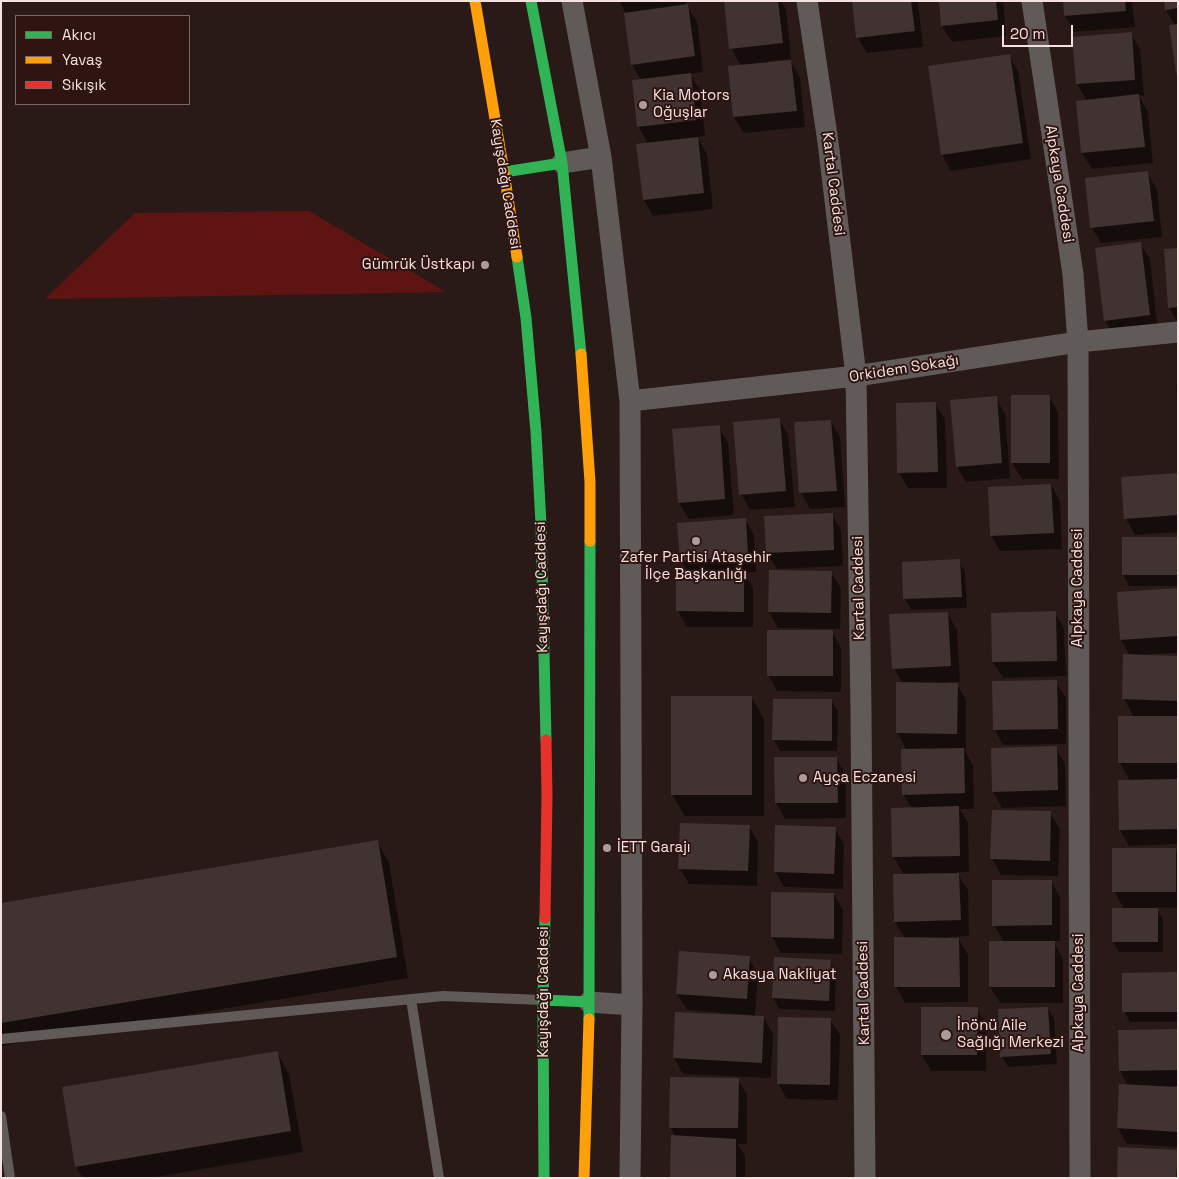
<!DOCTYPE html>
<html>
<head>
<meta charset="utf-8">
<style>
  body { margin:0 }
  #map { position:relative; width:1179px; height:1179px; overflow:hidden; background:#291a18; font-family:"Space Grotesk",sans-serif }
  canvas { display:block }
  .frame { position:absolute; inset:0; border:2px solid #f5e2df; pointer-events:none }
  .legend { position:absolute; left:15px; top:15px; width:175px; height:90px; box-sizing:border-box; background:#2f1512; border:1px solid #7e6764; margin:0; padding:6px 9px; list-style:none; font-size:15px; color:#f5e2df }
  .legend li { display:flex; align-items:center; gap:10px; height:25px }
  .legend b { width:25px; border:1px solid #7e6764 }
  .scale { position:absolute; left:1002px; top:25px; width:71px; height:22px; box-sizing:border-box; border:2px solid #f5e2df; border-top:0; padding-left:6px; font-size:15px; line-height:18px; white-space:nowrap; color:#f5e2df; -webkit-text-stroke:4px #2f1512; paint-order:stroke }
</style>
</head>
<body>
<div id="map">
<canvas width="1179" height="1179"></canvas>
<div class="frame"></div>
<ul class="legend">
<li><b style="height:6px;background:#30b455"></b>Akıcı</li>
<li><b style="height:6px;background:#ff9f0a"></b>Yavaş</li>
<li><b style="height:6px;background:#e5322d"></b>Sıkışık</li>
</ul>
<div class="scale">20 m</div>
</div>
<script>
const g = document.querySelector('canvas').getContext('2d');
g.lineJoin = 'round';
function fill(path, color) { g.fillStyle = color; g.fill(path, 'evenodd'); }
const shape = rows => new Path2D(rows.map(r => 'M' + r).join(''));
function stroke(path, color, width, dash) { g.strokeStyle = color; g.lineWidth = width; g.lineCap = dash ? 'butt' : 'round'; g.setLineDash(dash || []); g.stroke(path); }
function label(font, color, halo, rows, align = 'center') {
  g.font = font + ' "Space Grotesk",sans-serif'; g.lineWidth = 4; g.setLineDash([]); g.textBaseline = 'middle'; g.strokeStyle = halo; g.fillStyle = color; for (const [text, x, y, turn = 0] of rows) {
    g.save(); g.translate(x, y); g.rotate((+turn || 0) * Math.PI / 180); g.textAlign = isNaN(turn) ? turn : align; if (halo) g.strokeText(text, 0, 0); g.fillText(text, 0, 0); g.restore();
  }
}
fill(shape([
  [309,211,446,292,45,299,135,213]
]), '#5e1511');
fill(shape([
  [619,1,686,1,686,5,697,21,703,72,690,74,700,90,705,136,697,137,707,154,713,209,653,216,644,200,648,144,638,126,641,80,632,65,626,14],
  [725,1,781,1,786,9,791,59,769,61,769,64,791,62,800,78,805,127,744,133,734,117,729,67,741,66,731,48],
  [854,1,918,1,923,47,867,53,857,37],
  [940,1,1003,1,1006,36,952,42,942,26],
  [1064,1,1132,1,1135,27,1074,32,1065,16],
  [1165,1,1178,1,1178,75,1177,73,1175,26,1166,10],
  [1131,33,1140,49,1144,95,1139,96,1148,112,1153,163,1092,169,1082,153,1077,102,1087,101,1077,84],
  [1009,55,1018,71,1031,159,951,171,942,155],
  [1147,173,1157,189,1162,237,1101,243,1091,227],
  [1140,243,1150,259,1158,331,1114,336,1105,320],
  [1178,249,1178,323,1169,307],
  [1176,385,1178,385,1178,406],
  [1049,396,1058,412,1059,479,1022,479,1012,463],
  [996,398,1005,414,1010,478,966,482,957,466],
  [935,403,945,419,947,488,908,488,898,472],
  [779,419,788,435,795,507,750,510,741,494],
  [831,421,840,437,845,507,810,509,801,493,796,423],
  [719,427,728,443,734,515,689,519,679,503],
  [1178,474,1178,532,1135,535,1126,519],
  [1051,485,1060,501,1062,549,1000,551,991,535],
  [832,514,841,530,843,566,777,569,767,553,766,517],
  [745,519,754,535,756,572,744,573,753,588,753,627,687,627,678,611,687,571,681,561],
  [1123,539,1178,539,1178,586,1129,586,1123,575],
  [959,561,965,571,967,608,911,610,905,599,903,563],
  [831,572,841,589,840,629,778,628,769,612],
  [1178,589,1178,653,1151,654,1151,656,1178,657,1178,844,1129,846,1120,830,1130,781,1120,763,1119,717,1134,717,1124,699,1124,656,1130,656,1121,640],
  [1055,613,1064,629,1066,676,1003,678,993,662],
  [948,614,957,630,960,682,947,682,947,684,957,684,966,700,966,749,964,749,973,765,974,809,960,809,968,823,969,872,957,872,968,890,969,936,949,937,949,939,959,939,968,955,968,1002,905,1003,896,987,905,939,895,922,904,875,894,857,893,809,912,809,903,794,907,750,897,733,903,684,894,668],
  [832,632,841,648,841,692,777,691,768,675],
  [1056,682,1066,698,1066,744,1003,745,994,729],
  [752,698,764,719,764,816,685,816,672,795],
  [832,701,838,711,837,751,780,751,774,740],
  [1056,748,1065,764,1066,806,1002,808,993,792],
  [836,758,846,774,846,818,785,819,776,803],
  [1050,813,1060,829,1058,876,1001,875,992,859],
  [749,826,758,842,757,886,689,884,680,868],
  [835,828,844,844,843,889,784,887,775,871],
  [377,841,389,863,408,978,1,1046,1,904],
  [1175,849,1178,853,1178,908,1156,907,1163,920,1163,952,1119,952,1113,941,1124,909,1114,891],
  [1051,881,1060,897,1060,941,1053,941,1063,959,1063,1003,1000,1003,990,987,1004,942,994,925],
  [773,893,834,894,843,910,842,954,781,953,772,937],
  [749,958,758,974,755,1017,764,1018,773,1034,771,1078,683,1074,674,1058,751,1017,751,1015,687,1010,677,994],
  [775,958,830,961,836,971,835,1011,779,1009,773,998],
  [1178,973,1178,1022,1130,1022,1124,1011],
  [1048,1008,1054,1018,1057,1064,1008,1067,1002,1057],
  [977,1009,986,1025,986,1071,931,1071,922,1055],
  [830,1019,840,1035,838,1100,787,1099,778,1083],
  [1178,1030,1178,1086,1173,1086,1173,1088,1178,1089,1178,1147,1127,1144,1118,1128,1120,1085,1128,1086,1120,1071,1119,1031],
  [277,1052,289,1074,303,1152,150,1178,83,1178,76,1167,63,1088],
  [738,1079,747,1095,747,1144,738,1144,745,1156,745,1178,672,1178,675,1136,670,1127],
  [1178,1152,1178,1178,1118,1178]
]), '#0007');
fill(shape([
  [724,1,778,1,783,43,729,49],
  [852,1,911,1,915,31,856,38],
  [939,1,996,1,998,20,941,26],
  [1063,1,1125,1,1126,11,1064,16],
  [1164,1,1178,1,1178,8,1165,10],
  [688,4,695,56,631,65,624,13],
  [1178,24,1178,73,1176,73,1169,25],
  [1132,32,1135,80,1076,84,1072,37],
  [1010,54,1023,143,941,155,928,66],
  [791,60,797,111,733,117,728,66],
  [691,73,696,120,637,127,632,80],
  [1139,94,1145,147,1081,153,1076,101],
  [698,137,704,193,643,200,636,144],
  [1148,171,1154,221,1090,228,1085,178],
  [1141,242,1150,315,1104,321,1095,248],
  [1178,248,1178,307,1168,308,1164,249],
  [1011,395,1050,395,1050,463,1011,463],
  [997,396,1002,463,956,467,950,400],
  [936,402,938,472,897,473,896,403],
  [780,418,786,491,739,495,733,422],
  [831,420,837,491,799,493,794,422],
  [720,425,725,499,678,503,672,429],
  [1178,473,1178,515,1124,519,1121,477],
  [1051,484,1054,533,990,536,988,487],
  [833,513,834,550,766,553,764,516],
  [746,518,748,556,680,561,677,523],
  [1122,537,1178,537,1178,575,1122,575],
  [960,559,962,597,903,599,902,562],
  [676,570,744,570,744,612,676,611],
  [769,570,832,571,831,613,768,612],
  [1178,588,1178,636,1120,640,1117,592],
  [1056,611,1057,661,992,662,991,613],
  [948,612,951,666,892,669,889,614],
  [767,630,833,630,833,676,767,676],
  [1123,654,1178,656,1178,701,1122,699],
  [1057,680,1058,729,993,730,992,681],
  [896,682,958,683,957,734,896,733],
  [671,696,752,696,752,795,671,795],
  [773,699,832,699,832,741,772,740],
  [1118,716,1178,716,1178,763,1118,763],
  [1057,746,1058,790,992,792,991,748],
  [964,748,965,793,902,795,901,749],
  [774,757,837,757,838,803,775,803],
  [1178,779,1178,829,1119,830,1118,780],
  [959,806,960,856,892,857,891,808],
  [992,810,1051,811,1050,861,990,859],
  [680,823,750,825,748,871,678,869],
  [775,825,836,827,834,874,774,872],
  [378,840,397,957,1,1023,1,903],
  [1112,848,1176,848,1176,892,1112,892],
  [959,873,961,920,894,922,893,874],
  [992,880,1052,880,1052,925,992,926],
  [771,892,834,893,834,939,771,937],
  [1112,908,1158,908,1158,942,1112,942],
  [894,937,959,938,960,987,894,987],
  [989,941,1055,941,1055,987,989,987],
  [679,951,750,956,747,999,676,994],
  [774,957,831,960,829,1001,772,998],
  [1178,972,1178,1012,1122,1012,1122,973],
  [921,1007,978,1007,977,1055,921,1055],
  [1048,1007,1051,1054,1000,1057,998,1009],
  [675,1012,764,1016,762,1063,673,1058],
  [778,1017,831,1018,830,1085,777,1084],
  [1178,1029,1178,1070,1119,1071,1118,1030],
  [278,1051,291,1131,75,1167,62,1087],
  [670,1077,739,1078,738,1128,669,1128],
  [1119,1084,1178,1087,1178,1132,1117,1128],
  [671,1135,736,1139,736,1178,670,1178],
  [1118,1147,1178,1150,1176,1178,1117,1178]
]), '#403331');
stroke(shape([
  [411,999,439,1178],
  [1,1039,443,996,542,1000],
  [1,1116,10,1178]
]), '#605a59', 10);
stroke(shape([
  [572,1,601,157,630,401,632,1005,630,1178],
  [807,1,828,142,856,376,861,711,865,1178],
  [1032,1,1073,274,1078,342,1080,1178],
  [562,163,601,157],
  [630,401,856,376,1078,342,1178,332],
  [589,1002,632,1005]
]), '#605a59', 21);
stroke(shape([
  [531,1,562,163,581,354],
  [504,172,562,163],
  [517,257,526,318,536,432,541,524,546,740],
  [543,1000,589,1002],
  [589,1019,590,541],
  [544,1178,543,1000,545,918]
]), '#30b455', 11);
stroke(shape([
  [475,1,504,172,517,257],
  [581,354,590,482,590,541],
  [584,1178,589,1019]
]), '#ff9f0a', 11);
stroke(shape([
  [545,918,547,797,546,740]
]), '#e5322d', 11);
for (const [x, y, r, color] of [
  [643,105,5,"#ae9c99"],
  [485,265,5,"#ae9c99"],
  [696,541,5,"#ae9c99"],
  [803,778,5,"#ae9c99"],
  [607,848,5,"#ae9c99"],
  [713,975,5,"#ae9c99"],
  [946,1035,6,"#ae9c99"]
]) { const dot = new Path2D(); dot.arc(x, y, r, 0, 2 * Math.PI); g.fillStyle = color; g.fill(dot); stroke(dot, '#2f1512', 2); }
label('15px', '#f5e2df', '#2f1512', [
  ["Kia Motors",653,96],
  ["Oğuşlar",653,113],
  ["Gümrük Üstkapı",475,265,"right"],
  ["Zafer Partisi Ataşehir",696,558,"center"],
  ["İlçe Başkanlığı",696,575,"center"],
  ["Ayça Eczanesi",813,778],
  ["İETT Garajı",617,848],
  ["Akasya Nakliyat",723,975],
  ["İnönü Aile",957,1026],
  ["Sağlığı Merkezi",957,1043]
], 'left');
label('15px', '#f5e2df', '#2f1512', [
  ["Kayışdağı Caddesi",505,184,81],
  ["Kartal Caddesi",833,184,83],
  ["Alpkaya Caddesi",1059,184,81],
  ["Orkidem Sokağı",904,369,-9],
  ["Kayışdağı Caddesi",542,587,-91],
  ["Kartal Caddesi",859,588,-91],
  ["Alpkaya Caddesi",1078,588,-90],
  ["Kayışdağı Caddesi",544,992,-90],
  ["Kartal Caddesi",864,993,-91],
  ["Alpkaya Caddesi",1079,993,-90]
]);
</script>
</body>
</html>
